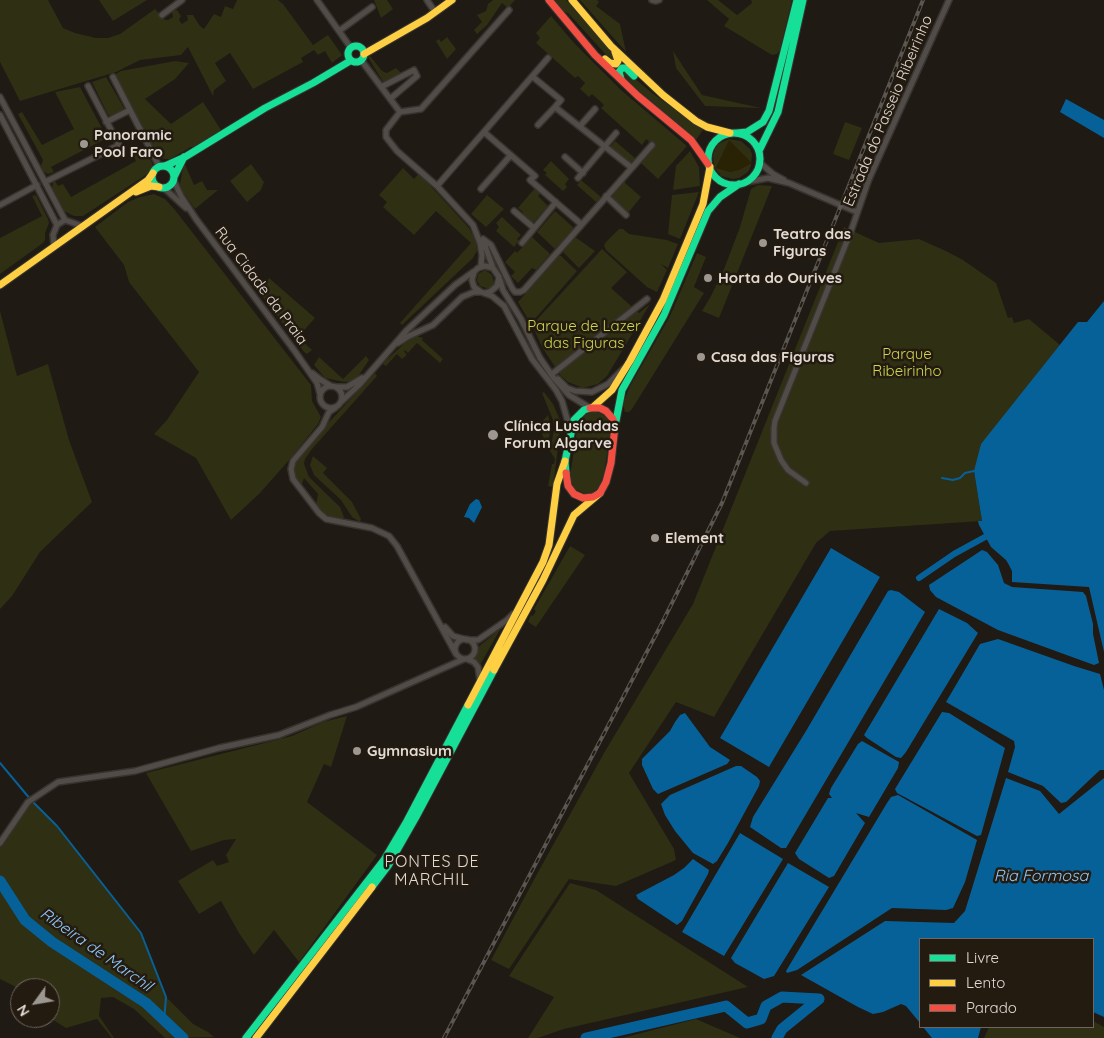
<!DOCTYPE html>
<html>
<head>
<meta charset="utf-8">
<style>
  body { margin:0 }
  #map { position:relative; width:1104px; height:1038px; overflow:hidden; background:#1f1a14; font-family:Quicksand,sans-serif }
  canvas { display:block }
  .legend { position:absolute; left:919px; top:938px; width:175px; height:90px; box-sizing:border-box; background:#231a10; border:1px solid #6f675e; margin:0; padding:6px 9px; list-style:none; font-size:15px; color:#e1dbd4 }
  .legend li { display:flex; align-items:center; gap:10px; height:25px }
  .legend b { width:25px; border:1px solid #6f675e }
  .north { position:absolute; left:10px; top:978px; width:50px; height:50px; box-sizing:border-box; background:#231a10; border:1px solid #6f675e; border-radius:50%; rotate:238deg; font-size:14px; font-weight:700; line-height:20px; text-align:center; color:#e1dbd4 }
  .north::after { content:''; display:block; margin:auto; width:18px; height:22px; background:#9d9791; clip-path:polygon(50% 0,100% 100%,50% 72%,0 100%) }
</style>
</head>
<body>
<div id="map">
<canvas width="1104" height="1038"></canvas>
<ul class="legend">
<li><b style="height:6px;background:#16e098"></b>Livre</li>
<li><b style="height:6px;background:#ffcf43"></b>Lento</li>
<li><b style="height:6px;background:#f24e42"></b>Parado</li>
</ul>
<div class="north">N</div>
</div>
<script>
const g = document.querySelector('canvas').getContext('2d');
g.lineJoin = 'round';
function fill(path, color) { g.fillStyle = color; g.fill(path, 'evenodd'); }
const shape = rows => new Path2D(rows.map(r => 'M' + r).join(''));
function stroke(path, color, width, dash) { g.strokeStyle = color; g.lineWidth = width; g.lineCap = dash ? 'butt' : 'round'; g.setLineDash(dash || []); g.stroke(path); }
function label(font, color, halo, rows, align = 'center') {
  g.font = font + ' Quicksand,sans-serif'; g.lineWidth = 5; g.setLineDash([]); g.textBaseline = 'middle'; g.strokeStyle = halo; g.fillStyle = color; for (const [text, x, y, turn = 0] of rows) {
    g.save(); g.translate(x, y); g.rotate((+turn || 0) * Math.PI / 180); g.textAlign = isNaN(turn) ? turn : align; if (halo) g.strokeText(text, 0, 0); g.fillText(text, 0, 0); g.restore();
  }
}
fill(shape([
  [0,0,48,0,63,28,75,33,96,38,108,38,120,34,155,9,165,20,168,20,173,17,172,11,177,10,181,16,179,20,182,24,188,20,187,15,193,15,200,26,204,29,214,14,221,17,225,6,233,9,237,0,278,0,283,4,313,45,328,35,342,55,332,63,325,51,318,55,314,50,301,58,303,62,253,89,230,53,215,63,226,81,214,90,213,96,188,47,181,55,140,60,116,72,20,101,0,62],
  [99,0,147,0,113,21],
  [374,0,387,0,393,9,381,18],
  [493,0,515,0,508,8,502,3,487,25,477,34,474,30,482,22,477,15,486,11,488,4],
  [554,0,566,0,613,54,615,59,612,61,608,57,568,13,562,11],
  [580,0,597,0,599,2,596,6,620,24,626,52],
  [707,0,718,0,737,15,752,3,751,0,792,0,780,50,777,54,772,55,724,26,729,19],
  [551,16,575,44,621,90,687,146,658,179,641,163,655,147,646,139,642,145,601,108,604,105,592,94,589,97,580,89,585,83,578,76,575,78,536,43,540,38,536,33],
  [447,37,456,49,447,59,436,41,439,39,441,42],
  [673,51,702,95,761,108,705,106,676,68],
  [370,56,382,71,387,73,396,68,401,73,383,82,368,57],
  [175,61,189,63,175,79,145,99,171,124,203,102,221,130,196,147,191,147,170,159,165,159,160,158,155,153,114,75,121,71],
  [626,71,652,93,703,130,696,140,624,78,622,75],
  [106,77,124,108,123,110,111,116,108,115,92,82],
  [80,87,107,138,51,167,54,172,48,174,42,171,41,166,43,160,18,114,22,112,42,145,74,129,55,92],
  [845,122,862,128,849,160,833,154],
  [729,139,741,141,750,149,752,154,751,166,748,172,739,178,733,179,721,176,714,167,713,155,715,149,718,144],
  [615,141,635,158,630,164,610,147],
  [145,147,153,165,149,173,83,216,74,216,64,211,52,189,53,182,55,181,58,186,63,184,71,197,136,161,133,154],
  [690,151,699,167,700,186,673,190,676,166],
  [551,161,569,179,565,184,567,187,563,191,545,175,547,173,543,170],
  [184,162,194,185,202,181,207,190,218,190,195,209,183,192,180,184],
  [251,164,264,182,261,190,247,202,230,181],
  [403,168,414,179,419,173,469,228,476,242,477,251,473,258,402,325,400,323,471,243,436,211,414,235,383,207,387,202,379,195],
  [581,180,601,197,596,202,577,185],
  [624,182,641,197,628,213,611,197],
  [758,185,772,186,719,318,702,311,711,296,724,269,740,227,751,189],
  [535,188,541,193,538,196,548,206,532,224,521,214,523,212,518,208],
  [699,192,680,239,668,234,672,195],
  [154,194,165,199,175,210,311,385,312,401,321,417,318,424,290,459,260,493,231,520,196,458,154,434,167,420,199,372,129,282,124,265,95,227,128,202,140,197],
  [36,195,48,219,49,223,45,233,45,240,43,243,0,274,0,238,42,216,32,196],
  [487,195,504,209,486,227,471,214],
  [555,211,574,228,555,249,537,232],
  [502,217,521,235,517,239,519,241,514,247,496,231,499,227,496,223],
  [844,227,879,243,919,239,946,251,963,260,996,283,1008,318,1012,317,1014,323,1029,319,1060,345,1040,370,974,471,982,521,830,531,816,543,714,717,676,702,629,773,674,849,676,860,616,886,569,879,509,969,491,960,537,874,604,753,693,604],
  [619,229,623,229,629,234,667,240,678,244,668,268,661,264,667,270,657,292,647,287,606,250,604,246,605,243],
  [532,237,550,254,536,270,532,268,518,283,511,276,515,272,505,262,515,251,517,253],
  [575,237,595,251,579,268,563,252],
  [602,249,627,272,611,288,639,313,650,304,607,376,598,384,583,388,568,382,561,376,542,347,532,325],
  [697,253,706,257,694,287,704,293,632,409,629,412,625,412,623,404,630,386,670,316],
  [559,256,561,256,577,271,533,321,529,321,518,302],
  [485,270,492,275,494,283,494,286,489,289,480,286,477,281,478,274],
  [269,278,315,318,298,337,312,350,307,354,304,352,260,293],
  [0,311,17,376,48,364,69,440,92,502,40,552,12,596,0,609],
  [416,336,423,338,422,340,443,359,440,363,417,343,408,353,405,350,404,351,407,355,402,359,397,354,386,366,384,365,383,363,405,343],
  [366,356,369,360,359,375,352,381,344,382,325,378,314,365,319,357,343,379],
  [375,373,377,376,312,449,305,459,304,464,309,477,340,507,344,517,342,519,338,519,326,516,316,505,318,494,304,478,301,487,293,475,292,464,300,453],
  [544,392,553,404,560,420,560,431,553,487,548,486,552,464,554,464,555,459,550,451,554,430,553,420,542,393],
  [595,411,605,415,610,422,611,429,603,480,599,488,590,494,586,494,574,489,570,481,570,476,578,424,586,414],
  [548,415,551,427,547,448,542,434,543,433,537,427],
  [313,456,327,468,323,473,352,502,361,519,360,522,352,517,341,500,314,475,310,465],
  [570,546,585,555,536,627,528,622,531,615,533,616,536,611,534,609],
  [501,628,480,665,473,657,476,649],
  [347,716,331,767,324,764,307,802,377,855,299,962,274,930,254,955,239,933,221,901,199,914,178,881,213,860,217,866,229,862,226,855,236,839,224,840,191,851,146,773,292,736,323,722],
  [31,800,57,826,141,933,166,997,193,1024,208,1032,214,1037,165,1038,134,1009,113,997,101,998,99,1016,114,1038,112,1038,97,1019,66,1028,50,1018,50,988,20,988,20,991,14,986,0,979,0,837,2,838],
  [570,883,596,890,748,987,564,1029,538,1038,528,1038,554,997,509,976],
  [696,1019,740,1038,622,1038],
  [1093,1021,1104,1027,1104,1038,984,1038,989,1027,1093,1027]
]), '#2e2f13');
fill(shape([
  [729,140,752,163,739,170,730,172,716,168]
]), '#292204');
fill(shape([
  [1066,99,1104,120,1104,138,1060,112],
  [1104,301,1104,652,1089,587,1012,582,1012,571,1009,565,1006,560,991,547,979,525,978,521,982,521,974,471,981,444,1078,322,1087,322],
  [476,499,479,500,482,507,474,523,469,518,464,517,470,504],
  [831,548,880,577,769,767,720,738],
  [982,550,987,552,998,565,1004,583,1012,587,1083,592,1086,596,1093,624,1093,634,1099,663,1094,665,998,630,951,605,936,597,930,590,929,585],
  [891,590,899,592,925,612,786,848,781,848,750,827,753,817,806,731,888,591],
  [939,609,967,623,978,633,906,752,901,758,896,757,867,738,864,735],
  [998,639,1074,666,1100,674,1104,690,1104,770,1100,770,1066,802,1061,803,1043,786,1008,772,1015,747,1014,741,946,702,980,644],
  [942,712,949,713,1005,748,981,835,977,836,897,793,895,789],
  [685,713,710,747,730,760,727,764,658,794,653,789,642,765,642,759,670,731,675,722,680,715],
  [862,741,899,762,898,768,869,817,856,813,865,823,834,876,829,878,799,859,795,853,828,798,832,798,829,794,831,788,858,744],
  [736,766,741,766,757,777,760,781,759,786,728,843,717,861,713,864,693,853,675,831,665,815,661,804,670,795],
  [1006,778,1040,791,1059,814,1104,778,1104,1017,1093,1012,1093,939,920,939,920,1023,906,1006,901,1004,883,1012,873,1014,858,1007,801,975,885,921,954,923,965,911],
  [898,795,977,840,965,882,953,908,946,910,892,908,797,970,787,973,786,971,887,803,891,797],
  [740,833,783,859,724,956,682,932],
  [693,859,709,870,708,874,682,921,677,925,638,899,636,895,674,875,684,868],
  [788,863,829,887,774,976,764,979,735,963,731,958],
  [923,1027,981,1027,978,1038,932,1038]
]), '#076199');
stroke(shape([
  [942,478,953,480,960,478,965,473,974,471],
  [0,763,31,800,57,826,141,933,166,997,164,1021]
]), '#076199', 2);
stroke(shape([
  [919,578,954,554,985,537]
]), '#076199', 6);
stroke(shape([
  [0,881,25,920,52,942,146,1003,183,1038],
  [586,1038,726,1006,747,1023,761,1019,766,1006,782,997,819,999],
  [777,1038,782,1029,819,999]
]), '#076199', 11);
const street = shape([
  [317,0,351,48],
  [427,0,435,12],
  [652,0,656,1,659,0],
  [162,15,182,0],
  [339,31,372,7],
  [361,60,400,112,386,130,386,137,397,151,437,186,473,225,480,243,482,255,481,266],
  [113,77,159,166],
  [533,77,561,100,555,107,632,168],
  [381,87,414,70,417,76,390,99],
  [0,97,65,220],
  [400,112,421,109,509,10],
  [0,115,57,225],
  [106,122,130,110],
  [538,125,555,107],
  [580,126,595,109],
  [484,132,535,176,530,180,581,224],
  [565,157,583,173],
  [759,162,773,174,784,180],
  [578,178,616,133],
  [173,179,181,196,196,219,294,350,317,383,320,394],
  [45,182,119,145,88,86],
  [746,182,768,178,789,183,857,212],
  [437,186,548,58],
  [164,188,186,208],
  [481,189,511,155],
  [606,196,626,215],
  [0,205,37,185],
  [514,211,534,228],
  [483,239,491,245,512,288,515,292,520,292,524,290,652,145],
  [483,240,493,268],
  [522,243,556,202],
  [54,246,53,235,57,225,65,220,82,226],
  [500,280,503,290,521,319,540,358,553,377,569,395,590,408],
  [485,293,490,292,497,286,499,277,493,268,485,266,478,268,474,272,472,280,474,287,481,292,492,296,504,306,532,359,556,390,562,401,570,429],
  [398,343,409,336,433,325,462,297,474,292,480,292],
  [312,373,321,380,331,386],
  [552,374,647,299],
  [558,379,567,388,575,391,592,392,608,384,624,368],
  '320 397a11 11 0 1 1 22 0a11 11 0 1 1-22 0Z',
  [336,387,347,387,362,378],
  [341,402,359,385,407,330,455,285,473,272],
  [335,408,329,412,322,427,293,461,291,469,293,479,319,513,326,519,372,528,389,536,397,546,456,654],
  [806,483,788,470,781,460,774,443,774,428,775,421,851,231,869,179,949,0],
  [445,627,453,636,464,639],
  '455 649a10 10 0 1 1 20 0a10 10 0 1 1-20 0Z',
  [467,640,478,640,507,620,513,614],
  [467,659,474,662,478,667,480,680],
  [0,843,28,802,58,782,135,771,219,748,279,735,330,715,356,707,464,659]
]);
const fast = shape([
  '348 54a8 8 0 1 1 16 0a8 8 0 1 1-16 0Z',
  [621,79,619,72,622,68,626,68,634,76],
  [737,133,747,132,763,122,769,111,797,0],
  '708 159a26 26 0 1 1 52 0a26 26 0 1 1-52 0Z',
  [759,151,778,112,803,0],
  [165,166,185,157,265,108,313,83,350,61],
  '152 177a11 11 0 1 1 22 0a11 11 0 1 1-22 0Z',
  [174,177,184,157],
  [615,426,622,390,664,315,708,211,720,197,739,184],
  [566,473,565,461,574,420,584,410,590,408],
  [372,887,388,866,416,817,494,670],
  [246,1038,384,860,407,821,468,705]
]);
const slow = shape([
  [572,0,611,46,663,95,696,121,707,127,730,133],
  [364,54,427,18,452,0],
  [605,59,610,63,616,64,618,61,615,52],
  [136,192,151,186,159,187],
  [0,285,148,180,153,173],
  [593,407,612,390,630,361,663,300,703,204,710,167],
  [494,670,543,580,574,515,600,493],
  [468,705,543,562,549,545,557,484,565,461],
  [256,1038,372,887]
]);
const jam = shape([
  [549,0,595,55,638,96,691,140,708,164],
  [566,473,568,486,574,494,583,498,593,497,600,493,606,482,611,463,615,426,613,419,606,411,600,408,590,408]
]);
stroke(street, '#373430', 8);
stroke(fast, '#373430', 9);
stroke(slow, '#373430', 9);
stroke(jam, '#373430', 9);
stroke(street, '#524c48', 5);
stroke(fast, '#16e098', 7);
stroke(slow, '#ffcf43', 7);
stroke(jam, '#f24e42', 7);
const rail = shape([
  [444,1038,660,627,722,503,923,0]
]);
stroke(rail, '#5a5651', 4);
stroke(rail, '#231a10', 2, [5.5]);
for (const [x, y, r, color] of [
  [84,144,5,"#9d9791"],
  [763,243,5,"#9d9791"],
  [708,278,5,"#9d9791"],
  [701,357,5,"#9d9791"],
  [493,435,6,"#9d9791"],
  [655,538,5,"#9d9791"],
  [357,751,5,"#9d9791"]
]) { const dot = new Path2D(); dot.arc(x, y, r, 0, 2 * Math.PI); g.fillStyle = color; g.fill(dot); stroke(dot, '#231a10', 2); }
label('15px', '#e1dbd4', '#231a10', [
  ["Estrada do Passeio Ribeirinho",888,111,-67],
  ["Rua Cidade da Praia",261,286,53]
]);
label('bold 15px', '#e1dbd4', '#231a10', [
  ["Panoramic",94,135],
  ["Pool Faro",94,152],
  ["Teatro das",773,234],
  ["Figuras",773,251],
  ["Horta do Ourives",718,278],
  ["Casa das Figuras",711,357],
  ["Clínica Lusíadas",504,426],
  ["Forum Algarve",504,443],
  ["Element",665,538],
  ["Gymnasium",367,751]
], 'left');
label('15px', '#cdd64e', '#231a10', [
  ["Parque de Lazer",584,326],
  ["das Figuras",584,343],
  ["Parque",907,354],
  ["Ribeirinho",907,371]
]);
g.letterSpacing = '1px';
label('16px', '#e1dbd4', '#231a10', [
  ["PONTES DE",432,862],
  ["MARCHIL",432,880]
]);
g.letterSpacing = '0px';
label('italic 16px', '#8ec8fb', '#231a10', [
  ["Ria Formosa",1041,876],
  ["Ribeira de Marchil",96,950,35]
]);
</script>
</body>
</html>
